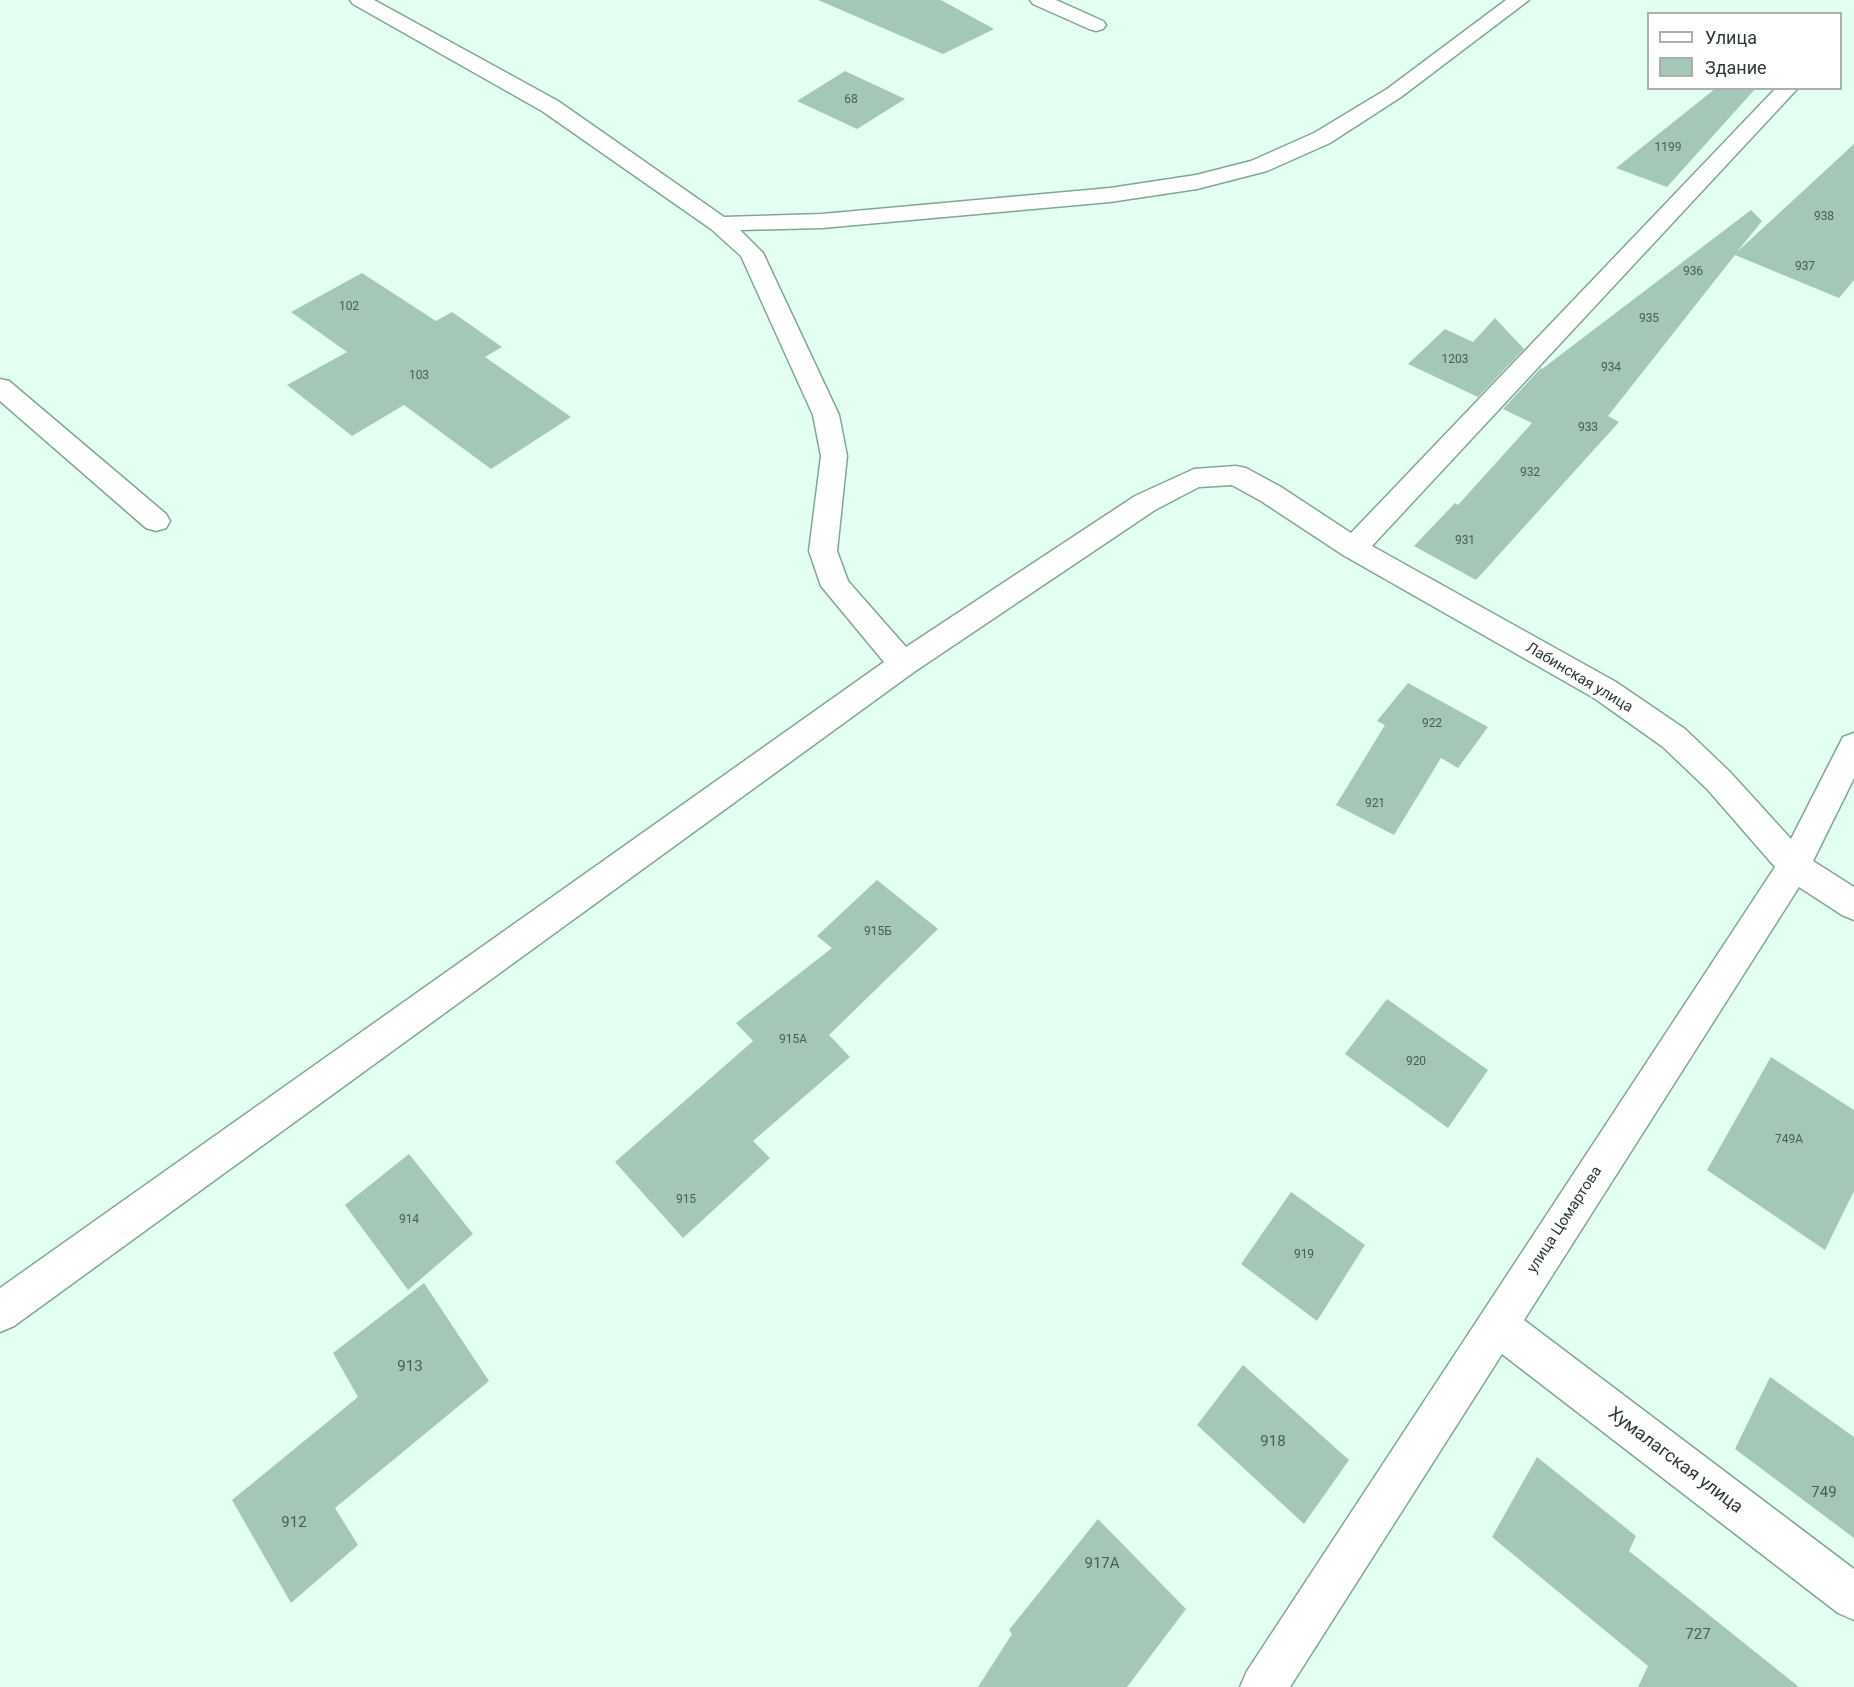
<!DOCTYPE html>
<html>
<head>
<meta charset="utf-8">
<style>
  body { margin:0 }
  #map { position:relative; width:1854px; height:1687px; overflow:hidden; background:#e2fff2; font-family:Roboto,sans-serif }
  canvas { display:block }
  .legend { position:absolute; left:1647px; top:12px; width:195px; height:78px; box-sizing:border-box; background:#fff; border:2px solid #abb0ae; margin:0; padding:8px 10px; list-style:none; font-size:18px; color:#2c3a34 }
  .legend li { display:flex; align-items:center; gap:12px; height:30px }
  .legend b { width:30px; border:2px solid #abb0ae }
</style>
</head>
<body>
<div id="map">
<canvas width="1854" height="1687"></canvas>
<ul class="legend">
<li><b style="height:8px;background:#fff"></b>Улица</li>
<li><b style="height:16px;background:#a4c7b7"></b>Здание</li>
</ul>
</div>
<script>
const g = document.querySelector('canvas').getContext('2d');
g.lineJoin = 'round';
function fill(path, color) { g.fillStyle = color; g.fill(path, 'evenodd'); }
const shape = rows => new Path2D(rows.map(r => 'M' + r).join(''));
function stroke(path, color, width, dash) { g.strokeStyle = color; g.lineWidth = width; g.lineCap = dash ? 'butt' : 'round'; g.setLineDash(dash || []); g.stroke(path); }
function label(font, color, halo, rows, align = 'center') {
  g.font = font + ' Roboto,sans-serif'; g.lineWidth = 6; g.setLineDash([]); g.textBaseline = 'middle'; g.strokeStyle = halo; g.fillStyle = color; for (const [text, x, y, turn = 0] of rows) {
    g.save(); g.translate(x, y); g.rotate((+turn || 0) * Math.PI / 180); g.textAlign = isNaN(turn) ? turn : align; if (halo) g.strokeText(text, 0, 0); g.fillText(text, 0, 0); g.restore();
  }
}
fill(shape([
  [818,0,941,0,994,29,943,54],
  [845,71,905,99,857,129,797,101],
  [1716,88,1756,88,1667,187,1616,168],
  [1854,144,1854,280,1839,298,1735,255,1608,416,1619,422,1476,580,1414,546,1455,503,1458,505,1532,423,1503,409,1541,368,1542,369,1751,210,1762,221,1737,252],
  [362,273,436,321,452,312,502,347,485,357,571,417,491,469,404,405,352,436,287,385,347,352,291,312],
  [1495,318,1524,349,1478,397,1408,364,1445,329,1473,342],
  [1408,683,1488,727,1458,768,1441,758,1394,835,1336,805,1385,725,1377,721],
  [877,880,938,929,829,1035,850,1057,753,1141,770,1158,683,1238,615,1162,753,1041,736,1023,832,948,817,936],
  [1387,999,1488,1070,1448,1128,1345,1054],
  [1771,1057,1854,1110,1854,1191,1825,1250,1707,1170],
  [409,1154,473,1234,408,1290,345,1205],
  [1291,1192,1365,1245,1317,1321,1241,1264],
  [424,1283,489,1381,335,1508,358,1545,291,1603,232,1500,358,1397,333,1353],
  [1243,1365,1349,1460,1304,1524,1197,1425],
  [1770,1377,1854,1437,1854,1538,1735,1449],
  [1537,1457,1636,1536,1629,1551,1799,1687,1638,1687,1648,1666,1492,1537],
  [1098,1519,1186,1609,1127,1687,978,1687,1012,1634,1009,1630]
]), '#a4c7b7');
const street = shape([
  [350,0,374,0,558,101,724,217,822,214,1110,188,1196,175,1251,161,1314,133,1387,89,1506,0,1529,0,1401,97,1330,143,1267,171,1197,189,1110,202,822,228,740,230,763,253,839,415,847,456,837,551,848,581,906,647,1135,496,1194,469,1236,466,1246,468,1281,487,1351,533,1776,88,1798,88,1372,546,1616,682,1685,729,1730,772,1791,839,1843,737,1854,733,1854,778,1813,861,1854,887,1854,920,1842,915,1799,887,1524,1320,1854,1569,1854,1620,1838,1613,1502,1354,1290,1687,1240,1687,1247,1671,1775,867,1708,790,1663,747,1594,698,1343,555,1261,501,1232,485,1199,487,1155,510,914,672,14,1326,0,1332,0,1288,884,662,821,586,809,551,821,456,813,415,741,256,711,229,542,111,353,4,350,0],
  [1030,0,1056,0,1103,21,1106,25,1103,29,1096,31,1089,29,1033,4,1030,0],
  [0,379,9,381,166,514,170,521,166,528,156,531,146,528,0,401,0,379]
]);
stroke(street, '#83a596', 3);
fill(street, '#fff');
label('12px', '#4a5d55', null, [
  ["68",851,100],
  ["1199",1668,148],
  ["938",1824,217],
  ["937",1805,267],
  ["936",1693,272],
  ["102",349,307],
  ["935",1649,319],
  ["1203",1455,360],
  ["934",1611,368],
  ["103",419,376],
  ["933",1588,428],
  ["932",1530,473],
  ["931",1465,541],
  ["922",1432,724],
  ["921",1375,804],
  ["915Б",878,932],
  ["915А",793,1040],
  ["920",1416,1062],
  ["749А",1789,1140],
  ["915",686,1200],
  ["914",409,1220],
  ["919",1304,1255]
]);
label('15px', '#2c3a34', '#fff', [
  ["Лабинская улица",1579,678,31],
  ["улица Цомартова",1565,1220,-57]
]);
label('15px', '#4a5d55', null, [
  ["913",410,1367],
  ["918",1273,1442],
  ["749",1824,1493],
  ["912",294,1523],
  ["917А",1102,1564],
  ["727",1698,1635]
]);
label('18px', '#2c3a34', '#fff', [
  ["Хумалагская улица",1675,1461,37]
]);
</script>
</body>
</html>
